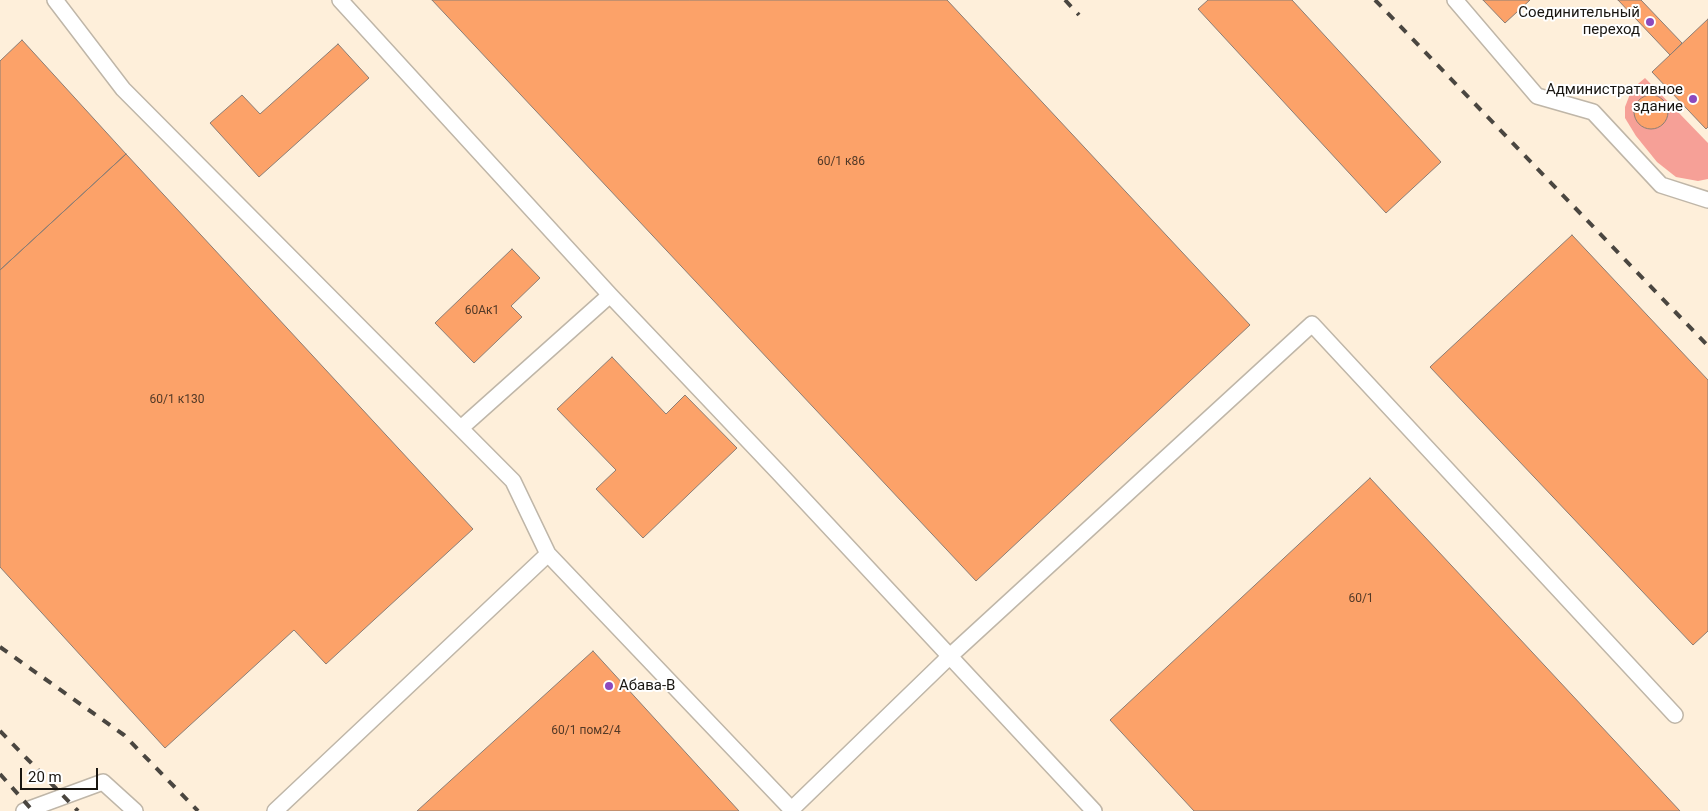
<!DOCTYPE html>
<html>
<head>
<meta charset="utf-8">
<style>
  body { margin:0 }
  #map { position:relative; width:1708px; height:811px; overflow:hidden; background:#fff9f0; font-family:Roboto,sans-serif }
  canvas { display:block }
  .scale { position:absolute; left:20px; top:768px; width:78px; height:22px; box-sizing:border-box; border:2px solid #191611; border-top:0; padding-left:6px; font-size:15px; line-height:18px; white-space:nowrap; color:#191611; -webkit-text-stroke:4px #fff; paint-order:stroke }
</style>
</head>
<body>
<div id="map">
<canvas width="1708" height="811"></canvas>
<div class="scale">20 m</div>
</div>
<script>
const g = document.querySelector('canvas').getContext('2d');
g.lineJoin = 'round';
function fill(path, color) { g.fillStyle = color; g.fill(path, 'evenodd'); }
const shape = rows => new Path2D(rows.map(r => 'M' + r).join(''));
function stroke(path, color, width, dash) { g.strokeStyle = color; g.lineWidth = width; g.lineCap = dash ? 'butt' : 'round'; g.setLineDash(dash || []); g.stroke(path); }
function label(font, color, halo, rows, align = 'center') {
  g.font = font + ' Roboto,sans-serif'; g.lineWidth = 4; g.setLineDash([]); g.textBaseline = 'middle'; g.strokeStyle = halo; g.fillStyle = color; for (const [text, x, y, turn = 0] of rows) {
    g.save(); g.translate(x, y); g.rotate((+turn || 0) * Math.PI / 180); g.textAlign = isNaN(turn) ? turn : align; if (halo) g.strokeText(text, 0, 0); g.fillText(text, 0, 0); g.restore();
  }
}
fill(shape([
  [0,0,1708,0,1708,811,0,811]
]), '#feefda');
fill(shape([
  [1645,78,1708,143,1708,179,1698,181,1676,177,1657,162,1636,136,1625,118,1625,107,1632,89]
]), '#f6a097');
const building = shape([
  [432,0,947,0,1250,325,976,581,432,0],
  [1208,0,1292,0,1441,162,1386,213,1198,9,1208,0],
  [1483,0,1530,0,1505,23,1483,0],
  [1618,0,1641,0,1682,43,1670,55,1618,0],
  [1708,19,1708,127,1706,129,1652,72,1708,19],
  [22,40,126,154,0,270,0,61,22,40],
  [338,44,369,78,259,177,210,123,242,95,260,114,338,44],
  '1634 112a17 17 0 1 1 34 0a17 17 0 1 1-34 0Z',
  [126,154,473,529,326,664,294,630,165,748,0,567,0,270,126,154],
  [1572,235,1708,380,1708,631,1693,645,1430,367,1572,235],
  [512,249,540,278,511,306,522,317,474,363,435,323,512,249],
  [612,357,666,414,685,395,737,448,643,538,596,489,616,470,557,409,612,357],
  [1370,478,1680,811,1194,811,1110,720,1370,478],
  [593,651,739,811,417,811,593,651]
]);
fill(building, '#fca269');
stroke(building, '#8c7e75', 1);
const lane = shape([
  [55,0,123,89,513,481,548,554,793,811],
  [340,0,610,295,779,473,1094,811],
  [1455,0,1537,96,1593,112,1661,185,1708,200],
  [461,428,610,295],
  [792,809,950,656,1312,324,1675,715],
  [24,811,103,782,135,811],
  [275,811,548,554]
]);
stroke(lane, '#bfb6a8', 18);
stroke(lane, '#fff', 15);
stroke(shape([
  [1065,0,1079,15],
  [1375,0,1708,346],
  [0,647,124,735,198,811],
  [0,731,78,811],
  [0,774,33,811]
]), '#4a4640', 4, [9, 9]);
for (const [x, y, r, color] of [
  [1650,22,5,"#8d49bd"],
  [1693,99,5,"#8d49bd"],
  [609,686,5,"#8d49bd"]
]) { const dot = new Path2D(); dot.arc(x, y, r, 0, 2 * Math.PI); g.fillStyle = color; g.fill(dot); stroke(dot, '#fff', 2); }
label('12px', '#523927', null, [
  ["60/1 к86",841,162],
  ["60Ак1",482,311],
  ["60/1 к130",177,400],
  ["60/1",1361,599],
  ["60/1 пом2/4",586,731]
]);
label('15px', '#191611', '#fff', [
  ["Соединительный",1640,13],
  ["переход",1640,30],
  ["Административное",1683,90],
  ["здание",1683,107],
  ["Абава-В",619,686,"left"]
], 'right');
</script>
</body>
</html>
